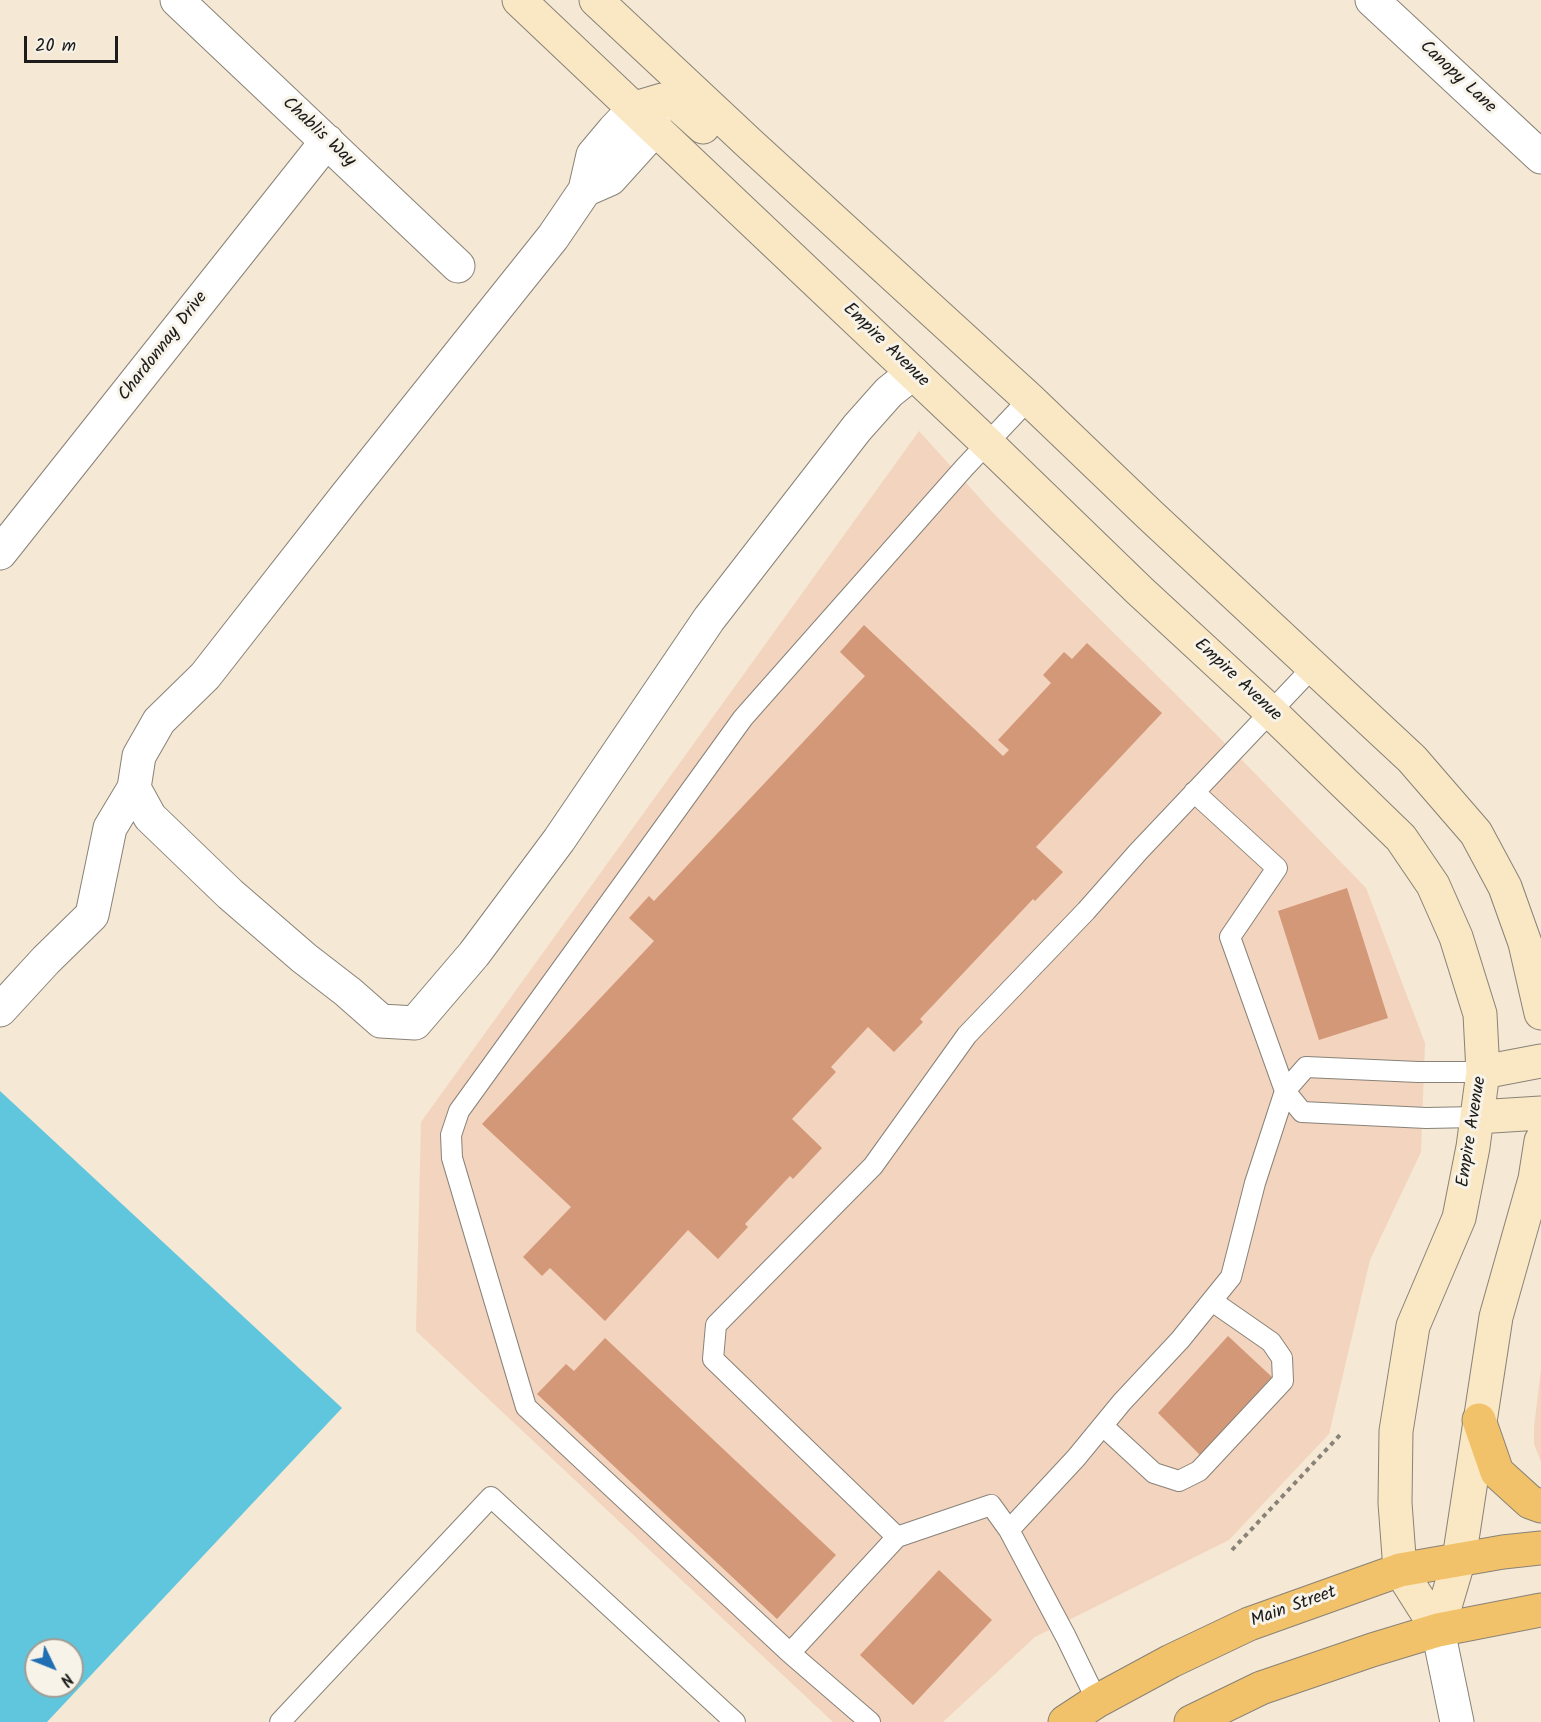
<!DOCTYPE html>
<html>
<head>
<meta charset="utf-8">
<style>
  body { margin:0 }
  #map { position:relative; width:1541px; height:1722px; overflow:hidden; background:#f5e8d4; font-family:Kalam,sans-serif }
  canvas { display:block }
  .north { position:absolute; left:24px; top:1638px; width:60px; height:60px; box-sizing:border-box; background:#f7f3e8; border:2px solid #9f9d96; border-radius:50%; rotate:133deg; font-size:16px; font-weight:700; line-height:24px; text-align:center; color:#1c1c1c }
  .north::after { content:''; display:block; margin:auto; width:21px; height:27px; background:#1f6fb2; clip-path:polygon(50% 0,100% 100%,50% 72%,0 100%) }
  .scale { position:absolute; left:24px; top:36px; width:94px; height:27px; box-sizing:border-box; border:3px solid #1c1c1c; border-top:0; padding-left:8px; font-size:18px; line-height:21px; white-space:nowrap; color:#1c1c1c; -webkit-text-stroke:4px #f7f3e8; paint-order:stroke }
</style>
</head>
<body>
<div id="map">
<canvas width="1541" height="1722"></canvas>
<div class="north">N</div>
<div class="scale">20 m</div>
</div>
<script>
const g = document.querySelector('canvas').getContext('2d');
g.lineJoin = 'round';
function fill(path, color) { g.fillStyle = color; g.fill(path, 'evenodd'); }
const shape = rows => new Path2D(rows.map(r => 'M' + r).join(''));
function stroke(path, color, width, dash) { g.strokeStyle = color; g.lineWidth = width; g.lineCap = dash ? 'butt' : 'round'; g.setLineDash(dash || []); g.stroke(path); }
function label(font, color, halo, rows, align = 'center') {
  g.font = font + ' Kalam,sans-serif'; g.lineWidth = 6; g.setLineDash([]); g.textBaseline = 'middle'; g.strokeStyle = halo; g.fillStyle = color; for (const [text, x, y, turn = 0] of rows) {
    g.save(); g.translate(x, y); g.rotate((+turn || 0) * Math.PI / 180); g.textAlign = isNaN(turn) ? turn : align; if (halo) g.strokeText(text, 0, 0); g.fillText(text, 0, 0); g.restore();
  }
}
fill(shape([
  [919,431,995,515,1240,758,1366,888,1425,1043,1421,1152,1370,1260,1329,1434,1229,1540,1035,1637,943,1722,833,1722,416,1331,421,1122],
  [1541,1369,1541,1462,1534,1444,1534,1427]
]), '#f3d4bf');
fill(shape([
  [0,1091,342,1408,47,1722,0,1722],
  [36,1650,72,1650,72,1686,36,1686]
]), '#60c6de');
fill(shape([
  [864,625,1003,756,1009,750,998,740,1051,683,1043,675,1064,652,1072,659,1087,643,1162,713,1036,847,1063,872,1035,901,1033,899,920,1019,923,1022,894,1052,868,1027,831,1067,836,1072,792,1119,822,1148,793,1179,790,1176,745,1224,748,1227,718,1259,688,1230,605,1321,550,1268,542,1276,523,1257,571,1207,482,1124,654,941,629,918,649,896,654,901,865,676,840,652],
  [1347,888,1388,1018,1319,1040,1278,911],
  [1228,1336,1272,1377,1200,1455,1158,1413],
  [605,1338,836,1555,777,1619,537,1394,566,1364,574,1371],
  [939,1570,992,1620,913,1705,860,1655]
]), '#d39878');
const lane = shape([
  [1194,792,1277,868,1230,937,1285,1091,1302,1112,1426,1118,1477,1117],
  [1103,1426,1154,1473,1179,1481,1199,1471,1283,1381,1282,1358,1271,1342,1212,1301],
  [1009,1530,1076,1458,1122,1402,1180,1340,1231,1277,1255,1183,1285,1091,1306,1067,1418,1072,1483,1072],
  [790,1653,897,1537],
  [1097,1701,1066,1637,1009,1530,991,1505,897,1537,713,1359,716,1325,873,1166,967,1035,1086,911,1138,852,1313,667],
  [280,1722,491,1497,735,1722],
  [870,1722,790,1653,526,1407,452,1158,451,1135,459,1111,743,718,964,468,1029,399]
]);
const street = shape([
  [177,0,458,266],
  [1372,0,1541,157],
  [635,108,614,130,593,155,585,190,553,237,346,496,205,676,159,721,139,756,134,788,150,817,230,894,304,958,348,992,381,1021,415,1023,474,954,559,840,709,619,857,428,889,392,913,373],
  [585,190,610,179,656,128],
  [0,553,327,141],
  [0,1010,46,960,92,915,110,828,134,788],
  [1438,1630,1457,1722]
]);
const secondary = shape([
  [519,0,988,444,1140,591,1271,712,1401,838,1433,885,1456,937,1480,1014,1483,1072,1473,1147,1459,1218,1413,1326,1396,1431,1395,1503,1400,1570,1438,1630],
  [596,0,751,145,1029,399,1150,515,1412,759,1476,833,1505,887,1525,943,1541,1013],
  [635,108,662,100,674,101,703,127],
  [1483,1072,1541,1061],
  [1477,1117,1541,1113],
  [1438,1630,1459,1559,1496,1317,1535,1179,1541,1141]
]);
const primary = shape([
  [1479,1420,1497,1472,1530,1502,1541,1506],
  [1065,1722,1097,1701,1171,1661,1249,1624,1400,1570,1503,1552,1541,1548],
  [1191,1722,1261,1688,1372,1650,1438,1630,1541,1610]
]);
stroke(lane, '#888278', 22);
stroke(street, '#888278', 35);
stroke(secondary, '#888278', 35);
stroke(primary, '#888278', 35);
stroke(shape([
  [1232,1550,1340,1435]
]), '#888278', 4, [4.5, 4.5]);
stroke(lane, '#fff', 20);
stroke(street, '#fff', 33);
stroke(secondary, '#fae7c3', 33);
stroke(primary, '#f2c26a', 33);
label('18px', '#1c1c1c', '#f7f3e8', [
  ["Canopy Lane",1457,78,43],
  ["Chablis Way",318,133,43],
  ["Empire Avenue",885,346,44],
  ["Chardonnay Drive",164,347,-52],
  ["Empire Avenue",1237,681,43],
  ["Empire Avenue",1473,1132,-81],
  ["Main Street",1294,1608,-20]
]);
</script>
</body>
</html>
